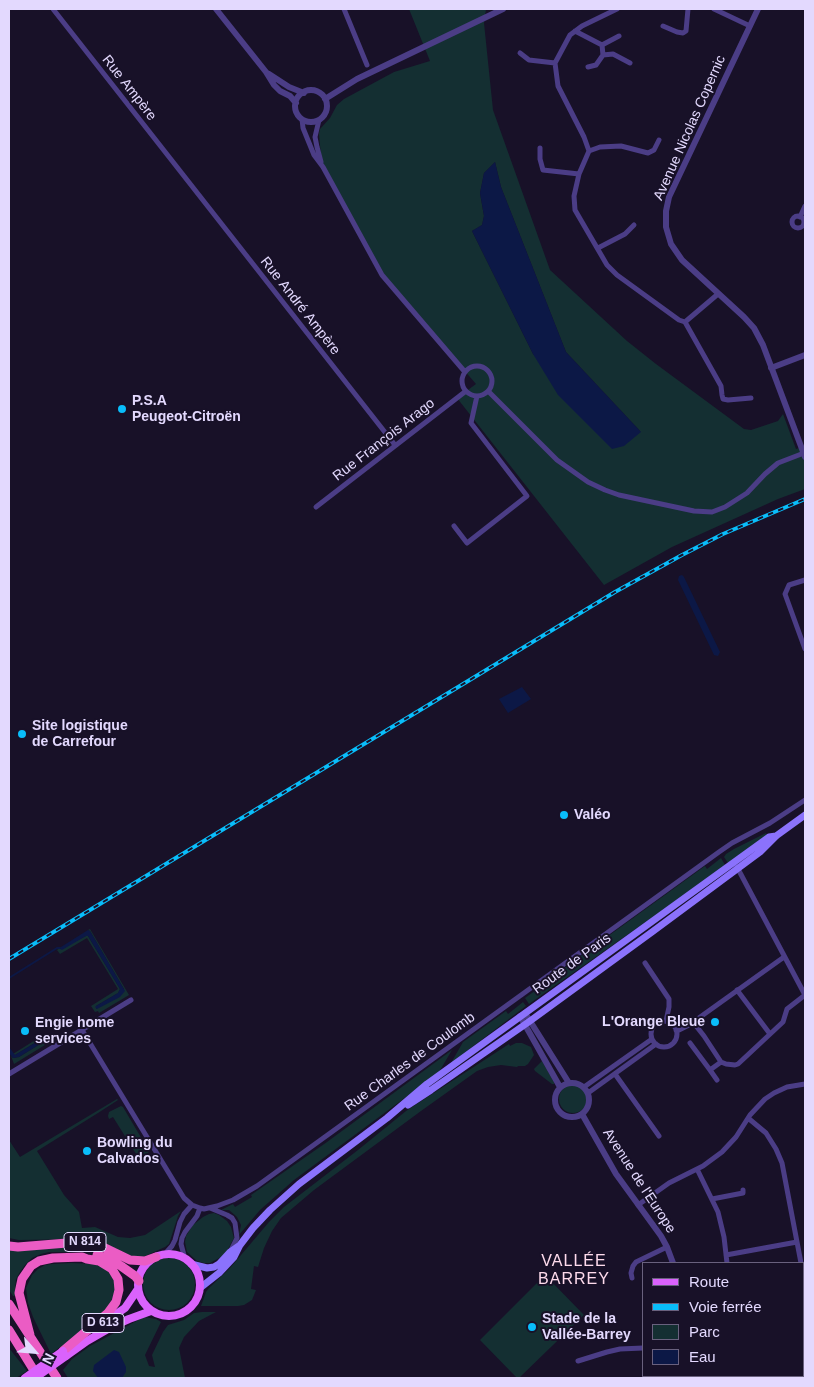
<!DOCTYPE html>
<html>
<head>
<meta charset="utf-8">
<style>
  body { margin:0 }
  #map { position:relative; width:814px; height:1387px; overflow:hidden; background:#181128; font-family:Arial,sans-serif }
  canvas { display:block }
  .frame { position:absolute; inset:0; border:10px solid #e3d9fe; pointer-events:none }
  .legend { position:absolute; left:642px; top:1262px; width:162px; height:115px; box-sizing:border-box; background:#181128; border:1px solid #69617e; margin:0; padding:6px 9px; list-style:none; font-size:15px; color:#e3d9fe }
  .legend li { display:flex; align-items:center; gap:10px; height:25px }
  .legend b { width:25px; border:1px solid #69617e }
  .north { position:absolute; left:10px; top:1327px; width:50px; height:50px; -webkit-text-stroke:4px #181128; paint-order:stroke; rotate:117deg; font-size:14px; font-weight:700; line-height:20px; text-align:center; color:#e3d9fe }
  .north::after { content:''; display:block; margin:auto; width:18px; height:22px; background:#e3d9fe; clip-path:polygon(50% 0,100% 100%,50% 72%,0 100%) }
</style>
</head>
<body>
<div id="map">
<canvas width="814" height="1387"></canvas>
<div class="frame"></div>
<ul class="legend">
<li><b style="height:6px;background:#da62fc"></b>Route</li>
<li><b style="height:6px;background:#09bdfa"></b>Voie ferrée</li>
<li><b style="height:14px;background:#142f32"></b>Parc</li>
<li><b style="height:14px;background:#0c1846"></b>Eau</li>
</ul>
<div class="north">N</div>
</div>
<script>
const g = document.querySelector('canvas').getContext('2d');
g.lineJoin = 'round';
function fill(path, color) { g.fillStyle = color; g.fill(path, 'evenodd'); }
const shape = rows => new Path2D(rows.map(r => 'M' + r).join(''));
function stroke(path, color, width, dash) { g.strokeStyle = color; g.lineWidth = width; g.lineCap = dash ? 'butt' : 'round'; g.setLineDash(dash || []); g.stroke(path); }
function label(font, color, halo, rows, align = 'center') {
  g.font = font + ' Arial,sans-serif'; g.lineWidth = 4; g.setLineDash([]); g.textBaseline = 'middle'; g.strokeStyle = halo; g.fillStyle = color; for (const [text, x, y, turn = 0] of rows) {
    g.save(); g.translate(x, y); g.rotate((+turn || 0) * Math.PI / 180); g.textAlign = isNaN(turn) ? turn : align; if (halo) g.strokeText(text, 0, 0); g.fillText(text, 0, 0); g.restore();
  }
}
fill(shape([
  [409,9,486,9,484,23,493,110,550,270,627,341,656,364,744,429,751,430,778,421,783,414,796,449,805,446,805,489,778,499,672,547,604,585,457,398,476,384,382,275,322,167,319,134,320,129,330,118,337,105,344,99,394,72,430,61],
  [495,162,501,187,566,352,641,432,533,354,472,231,482,225,484,216,480,193,484,173],
  [766,833,767,835,728,863,724,857,726,854,734,849],
  [721,858,725,865,661,911,529,1004,525,998,553,978,553,976,705,866,707,869],
  [90,929,129,995,99,1013,98,1011,95,1012,91,1006,118,989,87,938,60,954,57,950,61,947,60,949,86,936,88,936,120,989,118,993,96,1006,96,1009,124,989,90,931,88,930],
  [523,1002,526,1006,451,1063,463,1042,506,1011,508,1014],
  [40,1037,45,1045,14,1064,11,1056,13,1058,19,1057,40,1044,41,1042,38,1041,15,1055,13,1054],
  [516,1043,522,1043,531,1047,534,1055,528,1064,525,1066,518,1066,517,1067,501,1065,488,1067,477,1071,421,1111,314,1190,281,1218,272,1231,264,1248,258,1267,254,1266,251,1289,256,1290,252,1300,244,1305,238,1306,201,1306,206,1292,209,1288,230,1268,269,1222,284,1207,358,1150,406,1111,509,1044,510,1046],
  [452,1050,439,1072,433,1077,294,1180,260,1210,239,1235,241,1225,237,1217,229,1210,221,1210,233,1204,235,1207,252,1197,251,1195,327,1142],
  [542,1061,554,1082,554,1084,552,1084,535,1071,534,1069],
  '559 1099a14 14 0 1 1 28 0a14 14 0 1 1-28 0Z',
  [117,1099,118,1100,98,1113,37,1151,64,1195,79,1212,82,1228,95,1227,118,1237,130,1238,145,1235,181,1211,178,1216,169,1244,165,1247,145,1256,137,1258,128,1257,83,1239,19,1240,9,1238,9,1140,20,1157],
  [121,1106,123,1107,149,1151,147,1155,137,1161,134,1160,138,1157,113,1117,109,1119,108,1116,109,1112],
  [214,1213,219,1215,227,1221,231,1227,234,1238,227,1251,221,1257,210,1263,204,1263,197,1261,187,1252,185,1242,186,1236,193,1225,203,1217,209,1214],
  [91,1245,110,1253,90,1252,49,1252,41,1254,32,1258,25,1265,20,1272,16,1279,15,1288,15,1296,13,1296,9,1290,9,1248],
  '143 1284a26 26 0 1 1 52 0a26 26 0 1 1-52 0Z',
  [71,1263,94,1264,102,1267,109,1272,114,1280,116,1294,107,1310,61,1348,60,1347,51,1354,33,1317,28,1303,26,1288,32,1275,38,1269,45,1265,52,1264],
  [545,1275,584,1315,519,1378,517,1378,480,1340],
  [202,1312,216,1312,199,1321,184,1337,179,1348,185,1378,68,1378,63,1370,72,1359,90,1346,144,1317,156,1319,161,1322,145,1355,149,1366,155,1367,152,1355,163,1332,168,1325,184,1320,194,1313],
  [9,1348,27,1371,16,1378,9,1378]
]), '#142f32');
fill(shape([
  [495,162,501,187,566,352,641,432,624,446,612,449,558,395,533,354,472,231,482,225,484,216,480,193,484,173],
  [682,575,684,577,720,652,718,656,714,655,678,580,679,576],
  [522,687,531,699,508,713,499,699],
  [88,930,90,931,125,991,120,997,97,1009,95,1007,96,1006,118,993,120,989,88,936,86,936,62,950,60,949,61,947],
  [38,1041,40,1041,41,1042,40,1044,19,1057,13,1058,9,1053,9,1047,15,1055],
  [114,1350,119,1352,126,1367,126,1372,122,1378,98,1378,93,1371,94,1365]
]), '#0c1846');
stroke(shape([
  [9,978,57,948,60,948]
]), '#0c1846', 2);
stroke(shape([
  [53,9,395,445],
  [344,9,367,65],
  [617,9,582,26,570,35,555,63,558,86,584,137,589,151,579,174,574,196,575,210,607,265,617,275,679,320,685,322,718,294],
  [714,9,750,26],
  [663,26,677,32,683,33,686,31,688,9],
  [575,31,602,45],
  [520,53,529,60,555,63],
  [603,55,613,54,630,63],
  [588,67,596,65,603,55,602,45,619,36],
  [302,119,303,128,314,155,323,167,382,275,465,372],
  [319,120,315,137,317,147,321,162],
  [540,148,540,159,543,170,579,174],
  [589,151,600,147,621,146,648,153,654,150,659,140],
  '792 222a6 6 0 1 1 12 0a6 6 0 1 1-12 0Z',
  [800,217,805,206],
  [598,248,625,234,634,225],
  [685,322,721,386,722,395,723,399,728,400,751,398],
  '462 381a15 15 0 1 1 30 0a15 15 0 1 1-30 0Z',
  [488,391,557,460,588,482,605,490,619,495,694,511,712,512,725,507,747,493,765,474,778,463,804,453],
  [316,507,466,391],
  [454,526,467,543,527,496,471,423,477,396],
  [805,649,785,594,789,585,805,580],
  [737,867,805,995],
  [645,963,669,999,669,1007,666,1021],
  [737,990,770,1034],
  '651 1034a13 13 0 1 1 26 0a13 13 0 1 1-26 0Z',
  [693,1022,704,1036,721,1062,726,1064,735,1065,738,1064,783,1022,787,1009,805,995],
  [82,1030,184,1198,192,1205,200,1208,204,1209,217,1206,233,1200,257,1186,719,852,732,843,770,823,805,800],
  [676,1030,679,1030,689,1025,784,957],
  [690,1043,710,1070,721,1062],
  [710,1070,717,1080],
  [9,1074,131,1000],
  [615,1074,659,1136],
  [584,1087,652,1039],
  [588,1093,656,1044],
  [748,1118,766,1133,776,1149,782,1163,801,1263],
  [697,1169,718,1212,724,1237,727,1263],
  [712,1199,743,1193,743,1190],
  [638,1205,669,1183,703,1166,722,1152,736,1137,750,1115,765,1099,774,1093,787,1087,805,1084],
  [210,1208,227,1215,232,1218,235,1223,237,1238,230,1252],
  [164,1255,172,1246,175,1240,180,1222,184,1214,192,1205],
  [726,1255,797,1242],
  [185,1259,181,1244,182,1238,185,1232,197,1216,200,1208],
  [803,1276,804,1283],
  [632,1278,631,1273,633,1266,636,1262,667,1247],
  [578,1361,607,1352,620,1349,643,1348],
  [756,1376,758,1378]
]), '#4b3d86', 5);
stroke(shape([
  [216,9,266,72,274,85,280,91,290,96,296,103],
  [758,9,669,197,666,211,666,227,671,244,682,260,744,317,754,328,763,345,805,457],
  [269,74,289,87,304,93],
  '295 106a16 16 0 1 1 32 0a16 16 0 1 1-32 0Z',
  [325,99,357,79,503,9],
  [771,368,805,355],
  [525,1013,569,1083],
  [520,1016,560,1087],
  '555 1100a17 17 0 1 1 34 0a17 17 0 1 1-34 0Z',
  [582,1114,616,1174,661,1236,667,1247,673,1263],
  [647,1378,648,1376]
]), '#4b3d86', 6);
stroke(shape([
  [408,1105,431,1090,530,1021,652,932,760,852,776,836,805,815],
  [191,1264,207,1268,214,1267,219,1264,230,1252,240,1245],
  [200,1288,219,1273,234,1257,240,1245,253,1228,270,1210,299,1184,387,1118,427,1084,769,837,776,836]
]), '#8b72fc', 7);
stroke(shape([
  '138 1285a31 31 0 1 1 62 0a31 31 0 1 1-62 0Z',
  [96,1328,125,1308,138,1289],
  [66,1356,87,1341,113,1326,129,1319,151,1311]
]), '#da62fc', 8);
stroke(shape([
  [9,1246,18,1247,67,1243,88,1242,101,1246,130,1260,145,1261,156,1257],
  [97,1255,110,1259,121,1266,135,1276,139,1281],
  [9,1304,57,1378],
  [9,1330,38,1377],
  [30,1335,19,1293,22,1279,31,1266,39,1261,53,1258,82,1257,87,1259,99,1261,112,1269,118,1279,119,1290,116,1302,108,1313,63,1351]
]), '#eb5cc4', 9);
const rail = shape([
  [9,959,615,592,682,555,723,534,805,499]
]);
stroke(rail, '#09bdfa', 4);
stroke(rail, '#181128', 2, [5.5]);
stroke(shape([
  [25,1378,63,1351],
  [35,1378,66,1356]
]), '#da62fc', 8);
for (const [x, y, r, color] of [
  [122,409,5,"#09bdfa"],
  [22,734,5,"#09bdfa"],
  [564,815,5,"#09bdfa"],
  [715,1022,5,"#09bdfa"],
  [25,1031,5,"#09bdfa"],
  [87,1151,5,"#09bdfa"],
  [532,1327,5,"#09bdfa"]
]) { const dot = new Path2D(); dot.arc(x, y, r, 0, 2 * Math.PI); g.fillStyle = color; g.fill(dot); stroke(dot, '#181128', 2); }
for (const [x, y, w] of [
  [85,1242,42],
  [103,1323,42]
]) { const box = new Path2D(); box.roundRect(x - w / 2, y - 9.5, w, 19, 4); g.fillStyle = '#181128'; g.fill(box); stroke(box, '#e3d9fe', 1); }
label('bold 12px', '#e3d9fe', null, [
  ["N 814",85,1242],
  ["D 613",103,1323]
]);
label('14px', '#e3d9fe', '#181128', [
  ["Rue Ampère",129,88,52],
  ["Avenue Nicolas Copernic",690,128,-66],
  ["Rue André Ampère",300,306,52],
  ["Rue François Arago",384,440,-38],
  ["Route de Paris",572,964,-36],
  ["Rue Charles de Coulomb",410,1062,-36],
  ["Avenue de l'Europe",639,1181,57]
]);
label('bold 14px', '#e3d9fe', '#181128', [
  ["P.S.A",132,401],
  ["Peugeot-Citroën",132,417],
  ["Site logistique",32,726],
  ["de Carrefour",32,742],
  ["Valéo",574,815],
  ["L'Orange Bleue",705,1022,"right"],
  ["Engie home",35,1023],
  ["services",35,1039],
  ["Bowling du",97,1143],
  ["Calvados",97,1159],
  ["Stade de la",542,1319],
  ["Vallée-Barrey",542,1335]
], 'left');
g.letterSpacing = '1px';
label('16px', '#fedbec', '#181128', [
  ["VALLÉE",574,1262],
  ["BARREY",574,1280]
]);
g.letterSpacing = '0px';
</script>
</body>
</html>
